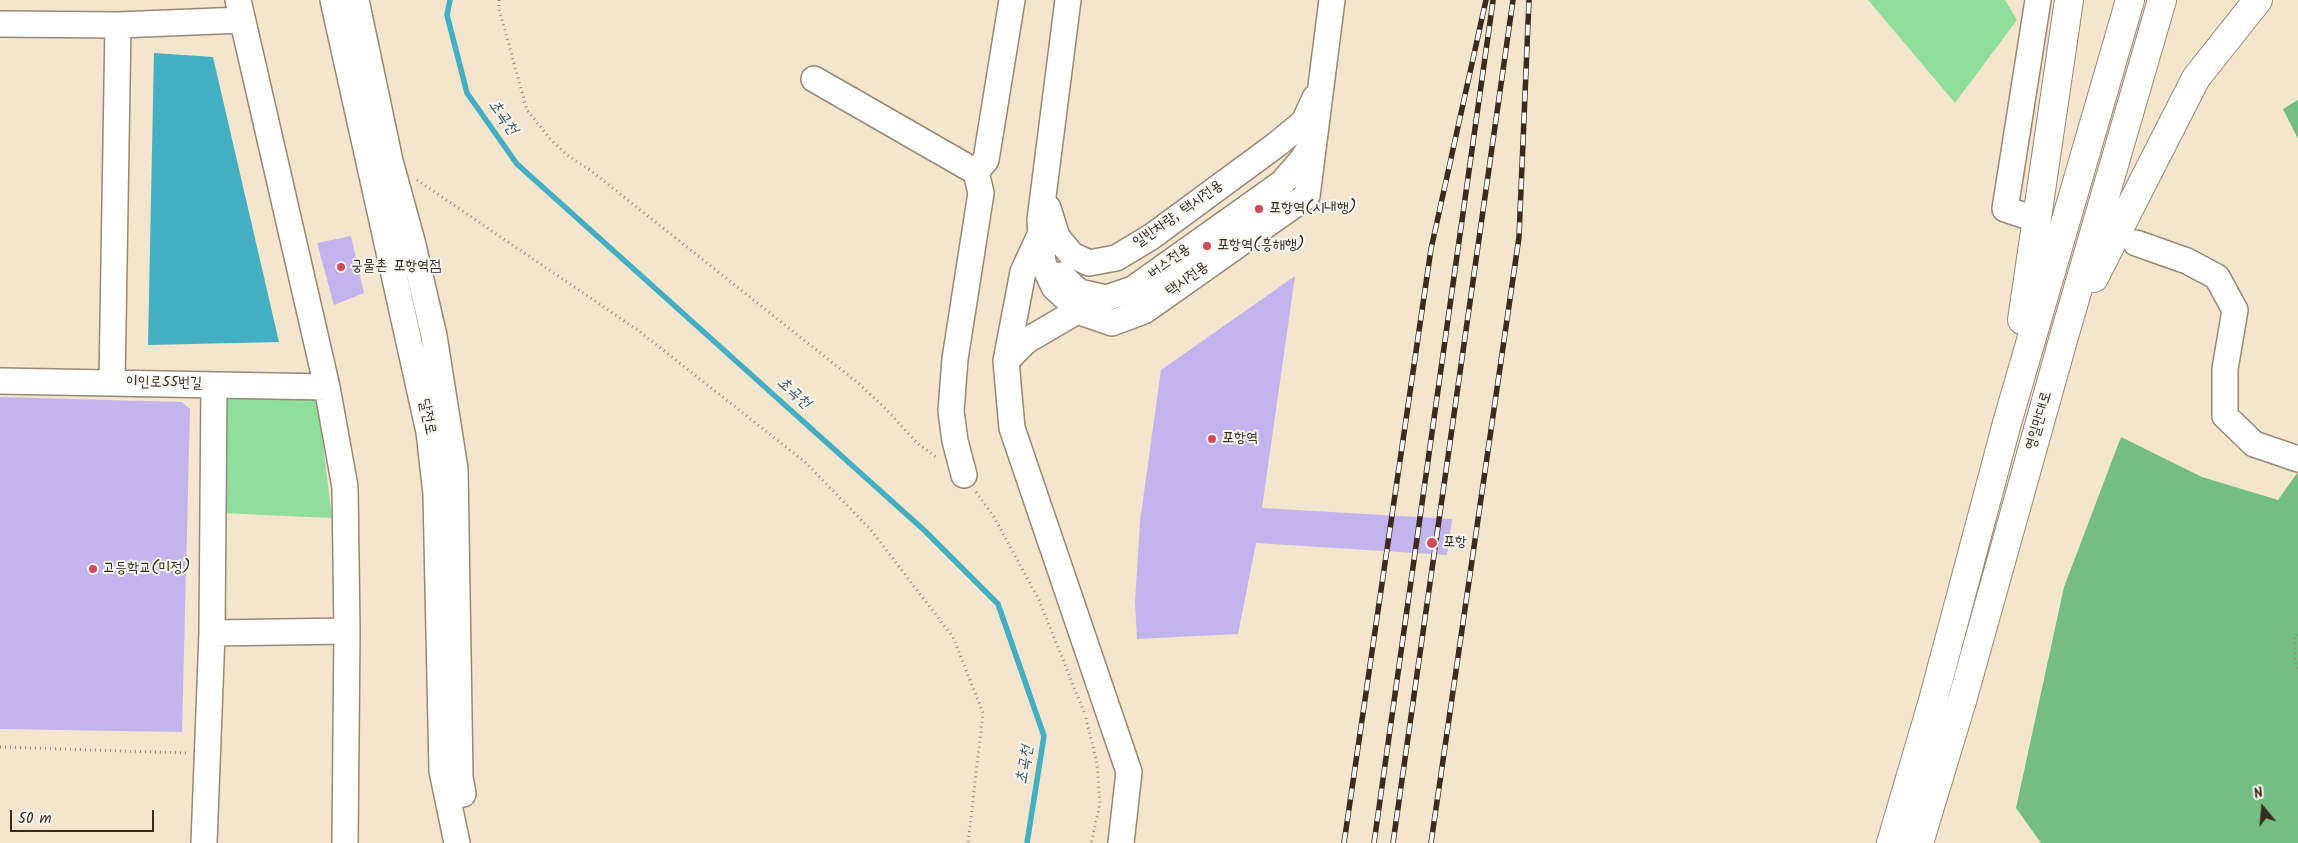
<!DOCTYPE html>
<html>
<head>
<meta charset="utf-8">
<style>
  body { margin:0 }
  #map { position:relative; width:2298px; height:843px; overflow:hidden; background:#f4e5cf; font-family:Kalam,sans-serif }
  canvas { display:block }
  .north { position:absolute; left:2238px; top:783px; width:50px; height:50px; -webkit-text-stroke:4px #f6f6f2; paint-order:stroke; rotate:343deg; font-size:14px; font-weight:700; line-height:20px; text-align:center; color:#3b2a1e }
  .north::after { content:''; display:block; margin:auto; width:18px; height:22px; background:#3b2a1e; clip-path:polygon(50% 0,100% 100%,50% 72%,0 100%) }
  .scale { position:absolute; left:10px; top:810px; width:144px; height:22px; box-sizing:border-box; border:2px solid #3b2a1e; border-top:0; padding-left:6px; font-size:15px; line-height:18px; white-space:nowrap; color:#3b2a1e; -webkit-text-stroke:4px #f6f6f2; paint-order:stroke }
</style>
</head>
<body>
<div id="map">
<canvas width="2298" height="843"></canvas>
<div class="north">N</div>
<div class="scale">50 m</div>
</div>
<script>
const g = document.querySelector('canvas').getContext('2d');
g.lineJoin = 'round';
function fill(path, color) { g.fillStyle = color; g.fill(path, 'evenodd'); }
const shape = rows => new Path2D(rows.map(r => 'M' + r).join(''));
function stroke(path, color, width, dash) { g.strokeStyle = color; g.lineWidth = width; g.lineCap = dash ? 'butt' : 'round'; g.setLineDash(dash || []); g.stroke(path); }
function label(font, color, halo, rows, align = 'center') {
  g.font = font + ' Kalam,"Poor Story",sans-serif'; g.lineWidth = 4; g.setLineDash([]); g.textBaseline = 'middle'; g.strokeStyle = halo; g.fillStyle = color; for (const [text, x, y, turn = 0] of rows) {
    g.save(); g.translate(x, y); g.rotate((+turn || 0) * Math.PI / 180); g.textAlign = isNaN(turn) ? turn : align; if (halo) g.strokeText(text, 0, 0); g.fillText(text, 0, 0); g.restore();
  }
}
fill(shape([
  [1868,0,2005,0,2017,20,1955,103],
  [231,390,308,392,318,403,332,518,220,513,221,400]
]), '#90de9c');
fill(shape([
  [2298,100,2298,139,2283,109],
  [2121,437,2202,477,2278,500,2298,472,2298,843,2041,843,2016,808,2064,587]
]), '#74bd84');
fill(shape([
  [154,53,213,57,279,342,148,345]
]), '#44afc2');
stroke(shape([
  [450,0,447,15,467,93,517,164,925,531,998,604,1044,736,1027,843]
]), '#44afc2', 5.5);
fill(shape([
  [351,236,364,293,334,305,317,243],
  [1295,276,1262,508,1452,519,1447,555,1256,543,1238,634,1137,639,1135,602,1140,521,1161,370],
  [0,397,182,402,190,409,182,732,0,729]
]), '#c3b4ed');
const minor = shape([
  [238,0,327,387,345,487,347,631,345,843],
  [333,0,429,432,436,494,442,771,457,843],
  [356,0,390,161,412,241,434,336,455,469,460,777,463,794],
  [1068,0,1040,220,1043,263,1054,287,1079,310,1083,313,1112,323,1144,311,1307,196,1332,0],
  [0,24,118,25,242,20],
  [814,79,976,172,981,193,955,359,951,411,955,441,964,475],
  [976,172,986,160,1012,0],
  [1048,208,1057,237,1072,255,1089,263,1116,258,1151,237,1276,145,1304,122,1315,98],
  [2029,217,2005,209,2038,0],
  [1040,235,1023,272,1006,361,1012,428,1129,772,1121,843],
  [2136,243,2187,261,2217,277,2235,310,2225,369,2225,416,2254,444,2298,459],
  [1061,275,1079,292,1106,298,1133,289,1282,183,1302,160,1313,142],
  [1006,361,1026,341,1079,310],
  [0,381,327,387],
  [112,383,118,25],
  [212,633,347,631],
  [204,843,212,633,214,385]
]);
const highway = shape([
  [2094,278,2196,78,2258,0],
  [2022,320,2069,0],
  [1891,843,1932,704,2007,423,2130,0],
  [1919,843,1962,701,2063,340,2162,0]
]);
stroke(minor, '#988876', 28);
stroke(highway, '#988876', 30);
stroke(shape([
  [499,0,499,9,527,110,551,140,567,155,590,170,858,383,886,409,917,443,936,457],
  [417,180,639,331,805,462,871,530,953,637,983,713,968,843],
  [976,492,994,517,1039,600,1084,712],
  [2298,635,2295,636,2295,659,2298,670],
  [1086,718,1097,763,1100,804,1091,843],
  [0,747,187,753]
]), '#988876', 3, [1, 4]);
stroke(minor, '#fff', 25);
stroke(highway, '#fff', 28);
const rail = shape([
  [1344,843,1431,249,1486,0],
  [1374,843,1493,1],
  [1393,843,1513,0],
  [1431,843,1519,237,1529,0]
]);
stroke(rail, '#3b2a1e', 5.5);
stroke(rail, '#f6f6f2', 4, [11]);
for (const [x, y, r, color] of [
  [1259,209,5,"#d1495b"],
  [1207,246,5,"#d1495b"],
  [341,267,5,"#d1495b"],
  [1212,439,5,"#d1495b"],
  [1432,543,6,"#d1495b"],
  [93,569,5,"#d1495b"]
]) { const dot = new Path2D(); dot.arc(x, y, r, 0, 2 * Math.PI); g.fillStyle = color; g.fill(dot); stroke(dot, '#f6f6f2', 2); }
label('15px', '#3b2a1e', '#f6f6f2', [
  ["포항역(시내행)",1269,209],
  ["포항역(흥해행)",1217,246],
  ["궁물촌 포항역점",351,267],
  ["포항역",1222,439],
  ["포항",1443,543],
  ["고등학교(미정)",103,569]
], 'left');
label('15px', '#3b2a1e', '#f6f6f2', [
  ["일반차량, 택시전용",1179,215,-35],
  ["버스전용",1170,262,-35],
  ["택시전용",1188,280,-35],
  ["이인로55번길",164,384,1],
  ["달전로",426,417,79],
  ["영일만대로",2040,421,-74]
]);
label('italic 16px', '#3e5957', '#f6f6f2', [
  ["초곡천",502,118,55],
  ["초곡천",793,394,42],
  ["초곡천",1026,765,-81]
]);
</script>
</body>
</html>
